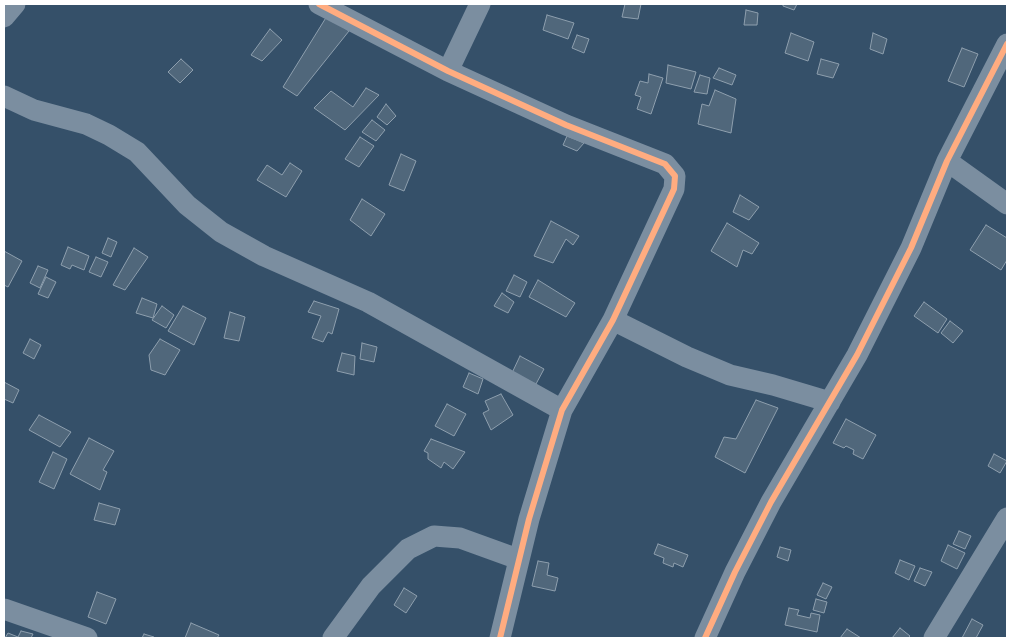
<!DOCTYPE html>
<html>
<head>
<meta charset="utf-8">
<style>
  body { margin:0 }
  #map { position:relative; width:1011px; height:642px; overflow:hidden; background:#355069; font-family:Poppins,sans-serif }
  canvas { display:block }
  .frame { position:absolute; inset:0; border:5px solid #fff; pointer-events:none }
</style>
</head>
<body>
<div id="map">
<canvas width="1011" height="642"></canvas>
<div class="frame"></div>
</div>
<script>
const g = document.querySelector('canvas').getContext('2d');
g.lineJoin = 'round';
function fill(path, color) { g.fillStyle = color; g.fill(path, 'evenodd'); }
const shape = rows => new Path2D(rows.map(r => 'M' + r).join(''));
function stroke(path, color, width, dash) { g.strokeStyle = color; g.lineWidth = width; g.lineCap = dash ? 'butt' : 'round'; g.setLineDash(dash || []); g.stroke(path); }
const building = shape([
  [625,4,641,4,638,19,622,17,625,4],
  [783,4,797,4,794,10,783,6,783,4],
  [746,10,758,13,757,25,744,25,746,10],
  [547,15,574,23,568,39,543,30,547,15],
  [327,16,349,31,297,96,283,87,327,16],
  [270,29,282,40,262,61,251,55,270,29],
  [791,33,814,42,808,61,785,53,791,33],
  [873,33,887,39,883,54,870,49,873,33],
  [577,35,589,39,584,53,572,48,577,35],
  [962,48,978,54,964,87,948,81,962,48],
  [181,59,193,70,180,83,168,72,181,59],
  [821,59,839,64,833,78,817,74,821,59],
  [668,65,696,72,691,89,666,83,668,65],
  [719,68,736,75,732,85,713,78,719,68],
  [649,74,663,78,651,114,637,109,641,97,635,95,640,81,648,83,649,74],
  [700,75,710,78,707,94,694,92,700,75],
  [366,88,379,95,345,130,314,108,331,91,353,107,366,88],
  [715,90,736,99,731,133,698,124,702,104,709,106,715,90],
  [386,104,396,116,387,125,377,117,386,104],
  [372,120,385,130,376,141,362,132,372,120],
  [567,136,584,143,577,151,563,145,567,136],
  [360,137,374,146,359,167,345,159,360,137],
  [401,154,416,161,404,191,389,185,401,154],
  [290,163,302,171,286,197,257,180,267,165,282,175,290,163],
  [740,195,759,207,749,220,733,212,740,195],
  [362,199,385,214,371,236,350,220,362,199],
  [551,221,579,236,573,245,566,239,553,263,534,256,551,221],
  [727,223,759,243,752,254,743,250,737,267,711,251,727,223],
  [986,225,1007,238,1007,260,1001,270,970,250,986,225],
  [108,238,117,242,111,257,102,253,108,238],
  [68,247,89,256,84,270,72,265,70,269,61,265,68,247],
  [134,248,148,257,125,290,113,285,134,248],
  [4,251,22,261,8,287,4,285,4,251],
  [96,257,108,262,101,277,89,272,96,257],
  [38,266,48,270,40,288,30,283,38,266],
  [514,275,527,282,520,297,506,291,514,275],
  [46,277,56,282,48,298,38,294,46,277],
  [538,280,575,303,566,317,529,297,538,280],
  [502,293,514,302,508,313,494,306,502,293],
  [142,298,157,304,153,318,136,313,142,298],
  [314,301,339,309,332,334,328,332,323,342,312,338,321,316,308,312,314,301],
  [924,302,947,319,938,333,914,316,924,302],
  [162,306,174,315,166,328,152,320,162,306],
  [183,306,206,318,194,345,168,331,183,306],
  [230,312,245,317,239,341,224,338,230,312],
  [950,321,963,331,953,343,941,333,950,321],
  [30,339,41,345,34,359,23,353,30,339],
  [160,339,180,350,165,375,151,370,149,355,160,339],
  [362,343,377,347,374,362,360,359,362,343],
  [342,353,355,356,354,375,337,371,342,353],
  [520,356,544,369,536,384,512,373,520,356],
  [469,373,483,379,478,394,463,387,469,373],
  [4,382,19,390,13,403,4,399,4,382],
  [501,394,513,415,491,430,483,413,489,410,485,401,501,394],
  [756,400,778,408,745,473,715,457,724,437,736,439,756,400],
  [447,404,466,414,454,436,435,426,447,404],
  [39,415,71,432,60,447,29,430,39,415],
  [846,419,876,435,863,459,853,454,854,450,846,446,844,448,833,443,846,419],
  [89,438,114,451,103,470,107,472,100,490,70,474,89,438],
  [431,439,465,452,453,469,444,462,441,468,428,459,428,453,424,451,431,439],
  [53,452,67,459,54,489,39,482,53,452],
  [994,454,1007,461,1000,473,988,466,994,454],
  [99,503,120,509,115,525,94,520,99,503],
  [959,531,971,536,965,549,953,544,959,531],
  [658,544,688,555,683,567,674,563,673,567,663,563,664,558,654,554,658,544],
  [948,545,965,553,957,569,941,561,948,545],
  [780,547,791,550,788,561,777,557,780,547],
  [900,560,915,566,909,580,895,573,900,560],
  [538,561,549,563,547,575,558,578,555,591,532,586,538,561],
  [920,568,932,572,925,586,914,581,920,568],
  [823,583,832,587,826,599,817,595,823,583],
  [404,588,417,596,406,613,394,605,404,588],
  [97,592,116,599,106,624,88,617,97,592],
  [816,599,827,602,824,613,813,610,816,599],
  [789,608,799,610,797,615,810,618,811,613,820,615,817,632,785,625,789,608],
  [972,619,983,625,976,638,962,638,972,619],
  [191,623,219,635,217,638,185,638,191,623],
  [900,628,910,636,908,638,892,638,900,628],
  [847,629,861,638,840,638,847,629],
  [21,631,33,634,31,638,5,638,8,633,18,637,21,631],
  [144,634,154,637,154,638,142,638,144,634]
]);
fill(building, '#50677b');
stroke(building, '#8e9fae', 1);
stroke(shape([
  [319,4,448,71,566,125,665,164,675,176,674,189,613,320,562,410,529,519,500,638],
  [4,17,15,4],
  [448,71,480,4],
  [4,96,34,110,86,124,109,135,137,152,187,205,221,232,264,256,368,302,562,410],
  [947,161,1007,204],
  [613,320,687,357,730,375,773,385,830,402],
  [4,609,87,638],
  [333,638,371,586,408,549,434,536,460,538,518,559],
  [705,638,735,572,771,502,857,355,911,248,947,161,1007,44],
  [934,638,1007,518]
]), '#7b8ea0', 21);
stroke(shape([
  [319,4,448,71,566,125,665,164,675,176,674,189,613,320,562,410,529,519,500,638],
  [705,638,735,572,771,502,857,355,911,248,947,161,1007,44]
]), '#ffac80', 6);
</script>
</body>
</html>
